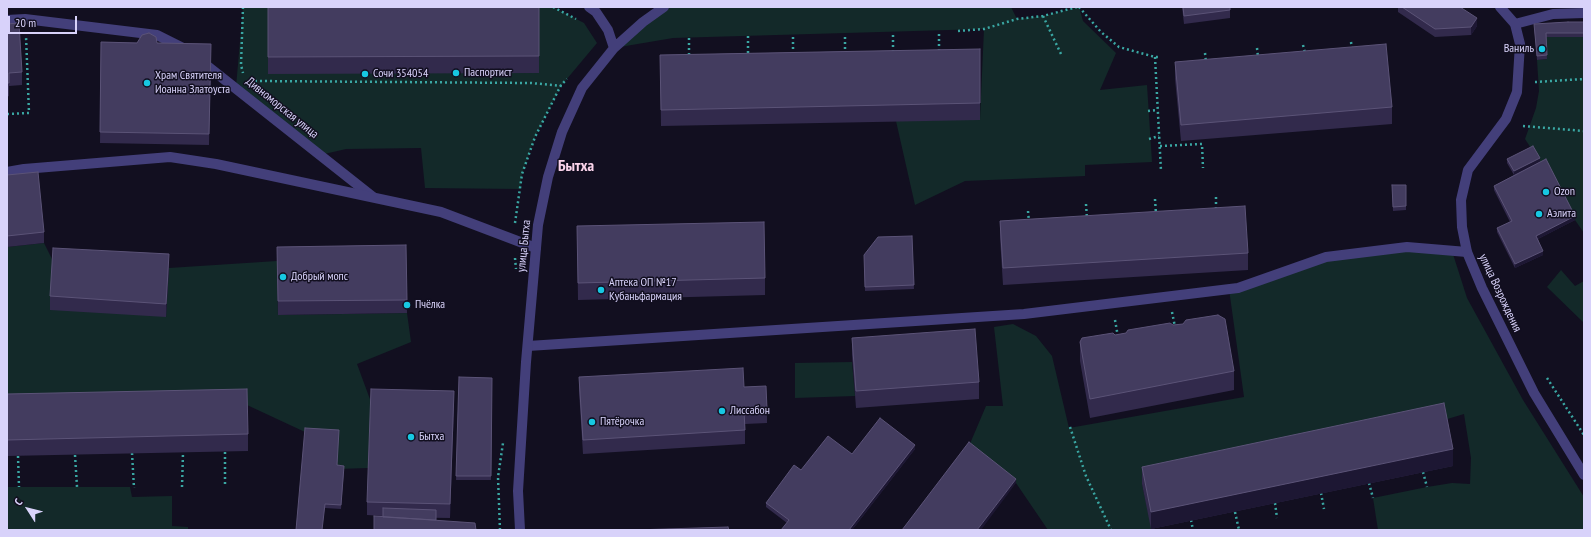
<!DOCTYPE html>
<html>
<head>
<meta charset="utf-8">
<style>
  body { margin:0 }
  #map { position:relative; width:1591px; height:537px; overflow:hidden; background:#120f20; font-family:"PT Sans Narrow",sans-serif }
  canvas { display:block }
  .frame { position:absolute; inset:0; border:8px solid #d8d2fa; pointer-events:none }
  .north { position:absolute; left:8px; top:489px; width:40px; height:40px; -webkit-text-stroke:3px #120f20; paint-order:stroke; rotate:306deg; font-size:11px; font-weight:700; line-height:16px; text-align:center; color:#d8d2fa }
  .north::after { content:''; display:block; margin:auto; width:14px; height:18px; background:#d8d2fa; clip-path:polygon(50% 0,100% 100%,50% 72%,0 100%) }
  .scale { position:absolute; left:8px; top:16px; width:69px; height:18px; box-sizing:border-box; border:2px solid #d8d2fa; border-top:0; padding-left:5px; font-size:12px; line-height:14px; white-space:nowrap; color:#d8d2fa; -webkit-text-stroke:3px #120f20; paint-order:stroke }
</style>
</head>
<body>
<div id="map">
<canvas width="1591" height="537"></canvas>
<div class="frame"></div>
<div class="north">С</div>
<div class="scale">20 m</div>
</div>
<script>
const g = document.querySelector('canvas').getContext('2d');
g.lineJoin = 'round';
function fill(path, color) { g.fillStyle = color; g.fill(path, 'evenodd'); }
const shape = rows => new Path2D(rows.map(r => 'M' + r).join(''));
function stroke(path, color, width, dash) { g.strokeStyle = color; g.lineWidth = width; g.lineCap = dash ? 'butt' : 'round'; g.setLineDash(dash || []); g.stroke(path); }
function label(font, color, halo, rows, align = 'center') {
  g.font = font + ' "PT Sans Narrow",sans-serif'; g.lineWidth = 3; g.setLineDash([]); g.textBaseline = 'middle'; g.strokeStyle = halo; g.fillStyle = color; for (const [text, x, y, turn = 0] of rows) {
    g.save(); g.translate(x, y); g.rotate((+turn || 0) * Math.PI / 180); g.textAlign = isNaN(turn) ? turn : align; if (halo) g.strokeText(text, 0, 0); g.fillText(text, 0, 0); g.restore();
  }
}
fill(shape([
  [243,7,553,7,584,23,597,43,561,86,535,137,522,174,520,189,425,188,421,148,346,149,320,155,236,87],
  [664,7,1011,7,1017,19,1043,16,1079,7,1083,21,1116,53,1100,90,1147,85,1152,162,1085,165,1085,176,965,181,915,205,896,121,980,119,984,29,673,38,614,48],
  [1584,36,1584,233,1575,220,1546,163,1540,162,1525,139,1536,108,1539,91,1537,60,1547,59,1546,37],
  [44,243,53,261,169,268,277,261,278,315,407,313,411,342,357,364,371,402,368,468,337,469,305,432,247,405,7,410,7,247],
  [1407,247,1452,251,1467,298,1523,400,1584,497,1584,530,1378,530,1373,498,1427,487,1452,483,1470,484,1471,458,1464,414,1444,420,1142,484,1152,530,1048,530,1016,483,969,446,986,406,1003,406,994,327,1013,324,1036,336,1052,356,1069,428,1244,397,1229,289,1326,257],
  [1561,270,1575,286,1584,281,1584,323,1547,287],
  [852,362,855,396,795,398,795,363],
  [7,487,130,487,132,497,172,496,172,526,188,527,188,530,7,530]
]), '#132929');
stroke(shape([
  [243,7,241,65,243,73],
  [553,7,576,19],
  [1079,7,1101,32,1119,47,1155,57,1160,57],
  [1043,16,1061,54],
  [958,31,984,29,1017,19,1043,16,1077,7],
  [748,36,748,55],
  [689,38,689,57],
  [1351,42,1352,49],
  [1303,45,1305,53],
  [1257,48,1258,57],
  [939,51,939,31],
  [893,52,893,32],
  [1205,53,1206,62],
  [793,54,793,35],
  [845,54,845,34],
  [1155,57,1161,171],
  [255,81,531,83,562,86],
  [1535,82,1584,79],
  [1148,111,1157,110],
  [7,114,29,113,26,36],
  [1523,126,1584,131],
  [1149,139,1159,136],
  [1160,146,1202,144,1203,168],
  [1216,197,1216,211],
  [1155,199,1156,214],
  [1086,204,1087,219],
  [1028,211,1029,222],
  [515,223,522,174,535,137,561,85,567,79],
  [515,258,516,269],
  [1172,312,1175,327],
  [1115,320,1118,337],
  [1547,378,1584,435],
  [1070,427,1086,476,1111,530],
  [225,452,225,487],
  [132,453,134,488],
  [75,455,77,487],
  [18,456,19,487],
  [1423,472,1427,487],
  [1369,483,1373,498],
  [182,487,183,453],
  [1321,493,1324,509],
  [1275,503,1277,518],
  [1235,512,1239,530],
  [1191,520,1193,530],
  [500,530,498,477,503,443]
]), '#3aa7a3', 2.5, [2, 3]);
stroke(shape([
  [7,20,25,19,157,35,185,49],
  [201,61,373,197],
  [528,346,1024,314,1238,288,1326,257,1407,247,1467,252]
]), '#433f7a', 10);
stroke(shape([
  [1515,24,1553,14,1584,13],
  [7,172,24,169,170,157,216,164,441,212,536,248]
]), '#433f7a', 10);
stroke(shape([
  [589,7,596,12,608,30,614,48],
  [1500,7,1515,24,1520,44,1517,92,1506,119,1468,170,1461,200,1462,227,1467,252,1482,288,1534,393,1584,475],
  [520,530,518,491,526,362,538,225,548,177,562,132,582,88,614,48,643,22,664,7]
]), '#433f7a', 10);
fill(shape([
  [268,7,539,7,539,73,268,74],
  [1182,7,1230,7,1230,18,1184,24],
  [1398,7,1460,7,1477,26,1471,35,1435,37,1398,12],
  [1584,22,1584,37,1546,37,1547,59,1537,60,1534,24],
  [7,24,22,72,22,85,9,86,9,96,7,97],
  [101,42,211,44,209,145,100,143],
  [980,49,980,120,661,126,660,55],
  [1175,62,1392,107,1392,124,1181,141,1175,79],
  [1507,159,1540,162,1575,220,1538,239,1543,255,1515,268,1497,232,1497,228,1510,222,1494,190,1494,186,1514,175,1507,163],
  [7,175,44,232,44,243,7,247],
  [1392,185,1406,185,1406,210,1393,211],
  [1000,221,1248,253,1248,270,1003,285,1000,238],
  [577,226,765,278,765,295,578,300],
  [912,236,914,289,865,291,864,255],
  [406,245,407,313,278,315,277,247],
  [169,268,166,317,50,310,50,296],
  [1126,333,1234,371,1234,390,1090,418,1080,361,1080,342],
  [852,338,979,382,979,399,856,408,852,355],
  [459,377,492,378,491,480,456,480],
  [579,377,744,387,767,409,767,423,745,424,745,444,583,454,579,391],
  [7,394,248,434,248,451,7,456],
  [454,405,450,518,383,517,383,516,367,515,367,502],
  [915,449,852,530,781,530,787,523,766,507,766,503,801,470,852,454],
  [337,465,344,470,341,509,325,508,296,530],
  [1453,466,1151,529,1142,484,1142,467]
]), '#322a4c');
fill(shape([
  [1477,18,1477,26,1471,35,1471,27],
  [1540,158,1540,162,1514,175,1514,171],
  [1575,216,1575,220,1536,240,1536,236],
  [1543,251,1543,255,1515,268,1515,264],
  [169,254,169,268,166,317,166,304],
  [454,391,454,405,450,518,450,504],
  [915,445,915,449,852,530,849,530],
  [1453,449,1453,466,1151,529,1151,512],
  [1016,479,1016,483,981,530,977,530]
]), '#1d1733');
const building = shape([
  [268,7,539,7,539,56,268,57,268,7],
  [1183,7,1230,7,1230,10,1184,16,1183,7],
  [1402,7,1460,7,1477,18,1471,27,1435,29,1402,7],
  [1568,22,1584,22,1584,33,1546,33,1547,55,1537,56,1534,24,1568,22],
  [19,23,22,72,9,73,9,83,7,83,7,24,19,23],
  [149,33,156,37,157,43,211,44,209,134,100,132,101,42,137,43,142,35,149,33],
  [1386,44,1392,107,1181,125,1175,62,1386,44],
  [980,49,980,103,661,110,660,55,980,49],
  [1533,146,1540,158,1514,171,1507,159,1533,146],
  [1546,159,1575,216,1536,236,1543,251,1515,264,1497,228,1512,221,1494,186,1546,159],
  [38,172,44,232,7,236,7,175,38,172],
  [1392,185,1406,185,1406,206,1393,207,1392,185],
  [1245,206,1248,253,1003,268,1000,221,1245,206],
  [764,222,765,278,578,283,577,226,764,222],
  [912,236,914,285,865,287,864,255,878,237,912,236],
  [406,245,407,300,278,301,277,247,406,245],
  [53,248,169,254,166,304,50,296,53,248],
  [1218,315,1225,319,1234,371,1090,399,1080,342,1082,338,1113,333,1115,335,1126,333,1128,330,1170,323,1173,325,1183,324,1186,320,1218,315],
  [975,329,979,382,856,391,852,338,975,329],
  [743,368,744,387,766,386,767,409,744,411,745,430,583,440,579,377,743,368],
  [459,377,492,378,491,476,456,476,459,377],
  [247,389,248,434,7,440,7,394,247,389],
  [371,389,454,391,450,504,367,502,371,389],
  [1444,403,1453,449,1151,512,1142,467,1444,403],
  [880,418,915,445,849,530,781,530,789,520,766,503,794,465,801,470,828,436,852,454,880,418],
  [305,428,339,430,337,465,344,466,341,505,325,504,322,530,296,530,305,428],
  [969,442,1016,479,977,530,902,530,969,442],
  [383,508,436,510,436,520,383,517,383,508],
  [374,516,475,523,476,530,374,530,374,516],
  [728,527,729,530,634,530,728,527]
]);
fill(building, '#433c5f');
stroke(building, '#5b5377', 1);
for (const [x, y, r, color] of [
  [1542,49,4,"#17c8e2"],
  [456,73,4,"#17c8e2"],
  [365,74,4,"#17c8e2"],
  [147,83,4,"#17c8e2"],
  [1546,192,4,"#17c8e2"],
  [1539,214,4,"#17c8e2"],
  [283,277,4,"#17c8e2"],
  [601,290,4,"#17c8e2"],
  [407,305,4,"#17c8e2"],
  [722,411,4,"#17c8e2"],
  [592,422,4,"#17c8e2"],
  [411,437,4,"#17c8e2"]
]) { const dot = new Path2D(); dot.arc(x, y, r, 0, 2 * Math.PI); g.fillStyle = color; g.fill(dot); stroke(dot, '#120f20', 1.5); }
label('12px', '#d8d2fa', '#120f20', [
  ["Ваниль",1534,49,"right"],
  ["Паспортист",464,73],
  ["Сочи 354054",373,74],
  ["Храм Святителя",155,76],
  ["Иоанна Златоуста",155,90],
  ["Ozon",1554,192],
  ["Аэлита",1547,214],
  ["Добрый мопс",291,277],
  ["Аптека ОП №17",609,283],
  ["Кубаньфармация",609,297],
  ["Пчёлка",415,305],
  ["Лиссабон",730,411],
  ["Пятёрочка",600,422],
  ["Бытха",419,437]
], 'left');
label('12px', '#d8d2fa', '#120f20', [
  ["Дивноморская улица",282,108,39],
  ["улица Бытха",524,246,-84],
  ["улица Возрождения",1500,293,65]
]);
label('bold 16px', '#fbd4eb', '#120f20', [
  ["Бытха",576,166]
]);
</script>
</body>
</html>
